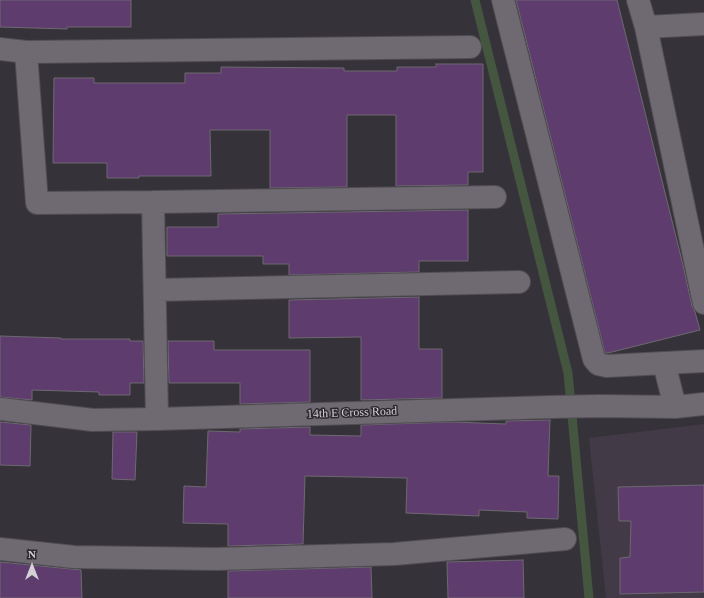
<!DOCTYPE html>
<html>
<head>
<meta charset="utf-8">
<style>
  body { margin:0 }
  #map { position:relative; width:704px; height:598px; overflow:hidden; background:#363239; font-family:Georgia,serif }
  canvas { display:block }
  .north { position:absolute; left:12px; top:546px; width:40px; height:40px; -webkit-text-stroke:3px #2c282f; paint-order:stroke; rotate:0deg; font-size:11px; font-weight:700; line-height:16px; text-align:center; color:#d5d2d6 }
  .north::after { content:''; display:block; margin:auto; width:14px; height:18px; background:#d5d2d6; clip-path:polygon(50% 0,100% 100%,50% 72%,0 100%) }
</style>
</head>
<body>
<div id="map">
<canvas width="704" height="598"></canvas>
<div class="north">N</div>
</div>
<script>
const g = document.querySelector('canvas').getContext('2d');
g.lineJoin = 'round';
function fill(path, color) { g.fillStyle = color; g.fill(path, 'evenodd'); }
const shape = rows => new Path2D(rows.map(r => 'M' + r).join(''));
function stroke(path, color, width, dash) { g.strokeStyle = color; g.lineWidth = width; g.lineCap = dash ? 'butt' : 'round'; g.setLineDash(dash || []); g.stroke(path); }
function label(font, color, halo, rows, align = 'center') {
  g.font = font + ' Georgia,serif'; g.lineWidth = 3; g.setLineDash([]); g.textBaseline = 'middle'; g.strokeStyle = halo; g.fillStyle = color; for (const [text, x, y, turn = 0] of rows) {
    g.save(); g.translate(x, y); g.rotate((+turn || 0) * Math.PI / 180); g.textAlign = isNaN(turn) ? turn : align; if (halo) g.strokeText(text, 0, 0); g.fillText(text, 0, 0); g.restore();
  }
}
fill(shape([
  [704,424,704,598,606,598,589,438]
]), '#433a47');
stroke(shape([
  [475,0,568,373,589,598]
]), '#445540', 9);
const building = shape([
  [0,0,131,0,131,27,67,27,67,29,0,27,0,0],
  [516,0,617,0,683,265,692,306,695,312,700,330,608,353,605,353,516,0],
  [436,64,483,64,483,172,468,172,468,185,396,186,396,115,347,115,347,187,270,188,270,130,210,130,211,176,139,176,139,178,107,178,107,163,53,163,54,78,94,78,94,83,185,83,185,73,221,73,221,67,344,68,344,71,397,71,397,67,436,67,436,64],
  [468,210,468,261,419,261,419,272,289,275,289,264,263,264,263,256,167,256,167,227,218,227,218,214,468,210],
  [419,297,419,349,442,349,442,398,361,400,361,337,289,338,289,300,419,297],
  [0,336,61,338,61,339,130,339,130,341,143,341,144,383,130,383,130,395,99,395,99,392,32,390,32,400,0,397,0,336],
  [168,341,214,341,214,350,310,350,310,402,240,404,240,383,169,383,168,341],
  [550,420,548,476,559,476,558,519,527,518,527,512,479,510,479,516,406,513,407,478,305,476,303,544,228,546,228,524,183,523,184,486,206,487,208,431,240,432,240,429,310,427,310,435,361,436,361,425,453,422,506,424,506,421,550,420],
  [0,422,31,425,30,466,0,465,0,422],
  [113,432,137,432,135,480,112,479,113,432],
  [704,485,704,592,620,594,620,558,630,557,631,521,619,521,618,487,704,485],
  [523,560,524,598,448,598,447,562,523,560],
  [0,562,81,570,82,598,0,598,0,562],
  [371,567,372,598,228,598,228,571,371,567]
]);
fill(building, '#5e3d6e');
stroke(building, '#6e6971', 1);
const street = shape([
  [503,0,594,359,598,364,607,366,704,361],
  [638,0,646,27,704,303],
  [646,27,704,24],
  [0,49,26,52,37,203,153,202,157,419],
  [26,52,470,47],
  [153,202,495,197],
  [155,290,519,282],
  [664,363,675,407],
  [0,409,93,420,157,419,551,407,599,406,675,407,704,404],
  [0,549,74,557,216,559,394,554,565,539]
]);
stroke(street, '#514e53', 24);
stroke(street, '#6f6a72', 22);
label('12px', '#d5d2d6', '#2c282f', [
  ["14th E Cross Road",352,413,-2]
]);
</script>
</body>
</html>
